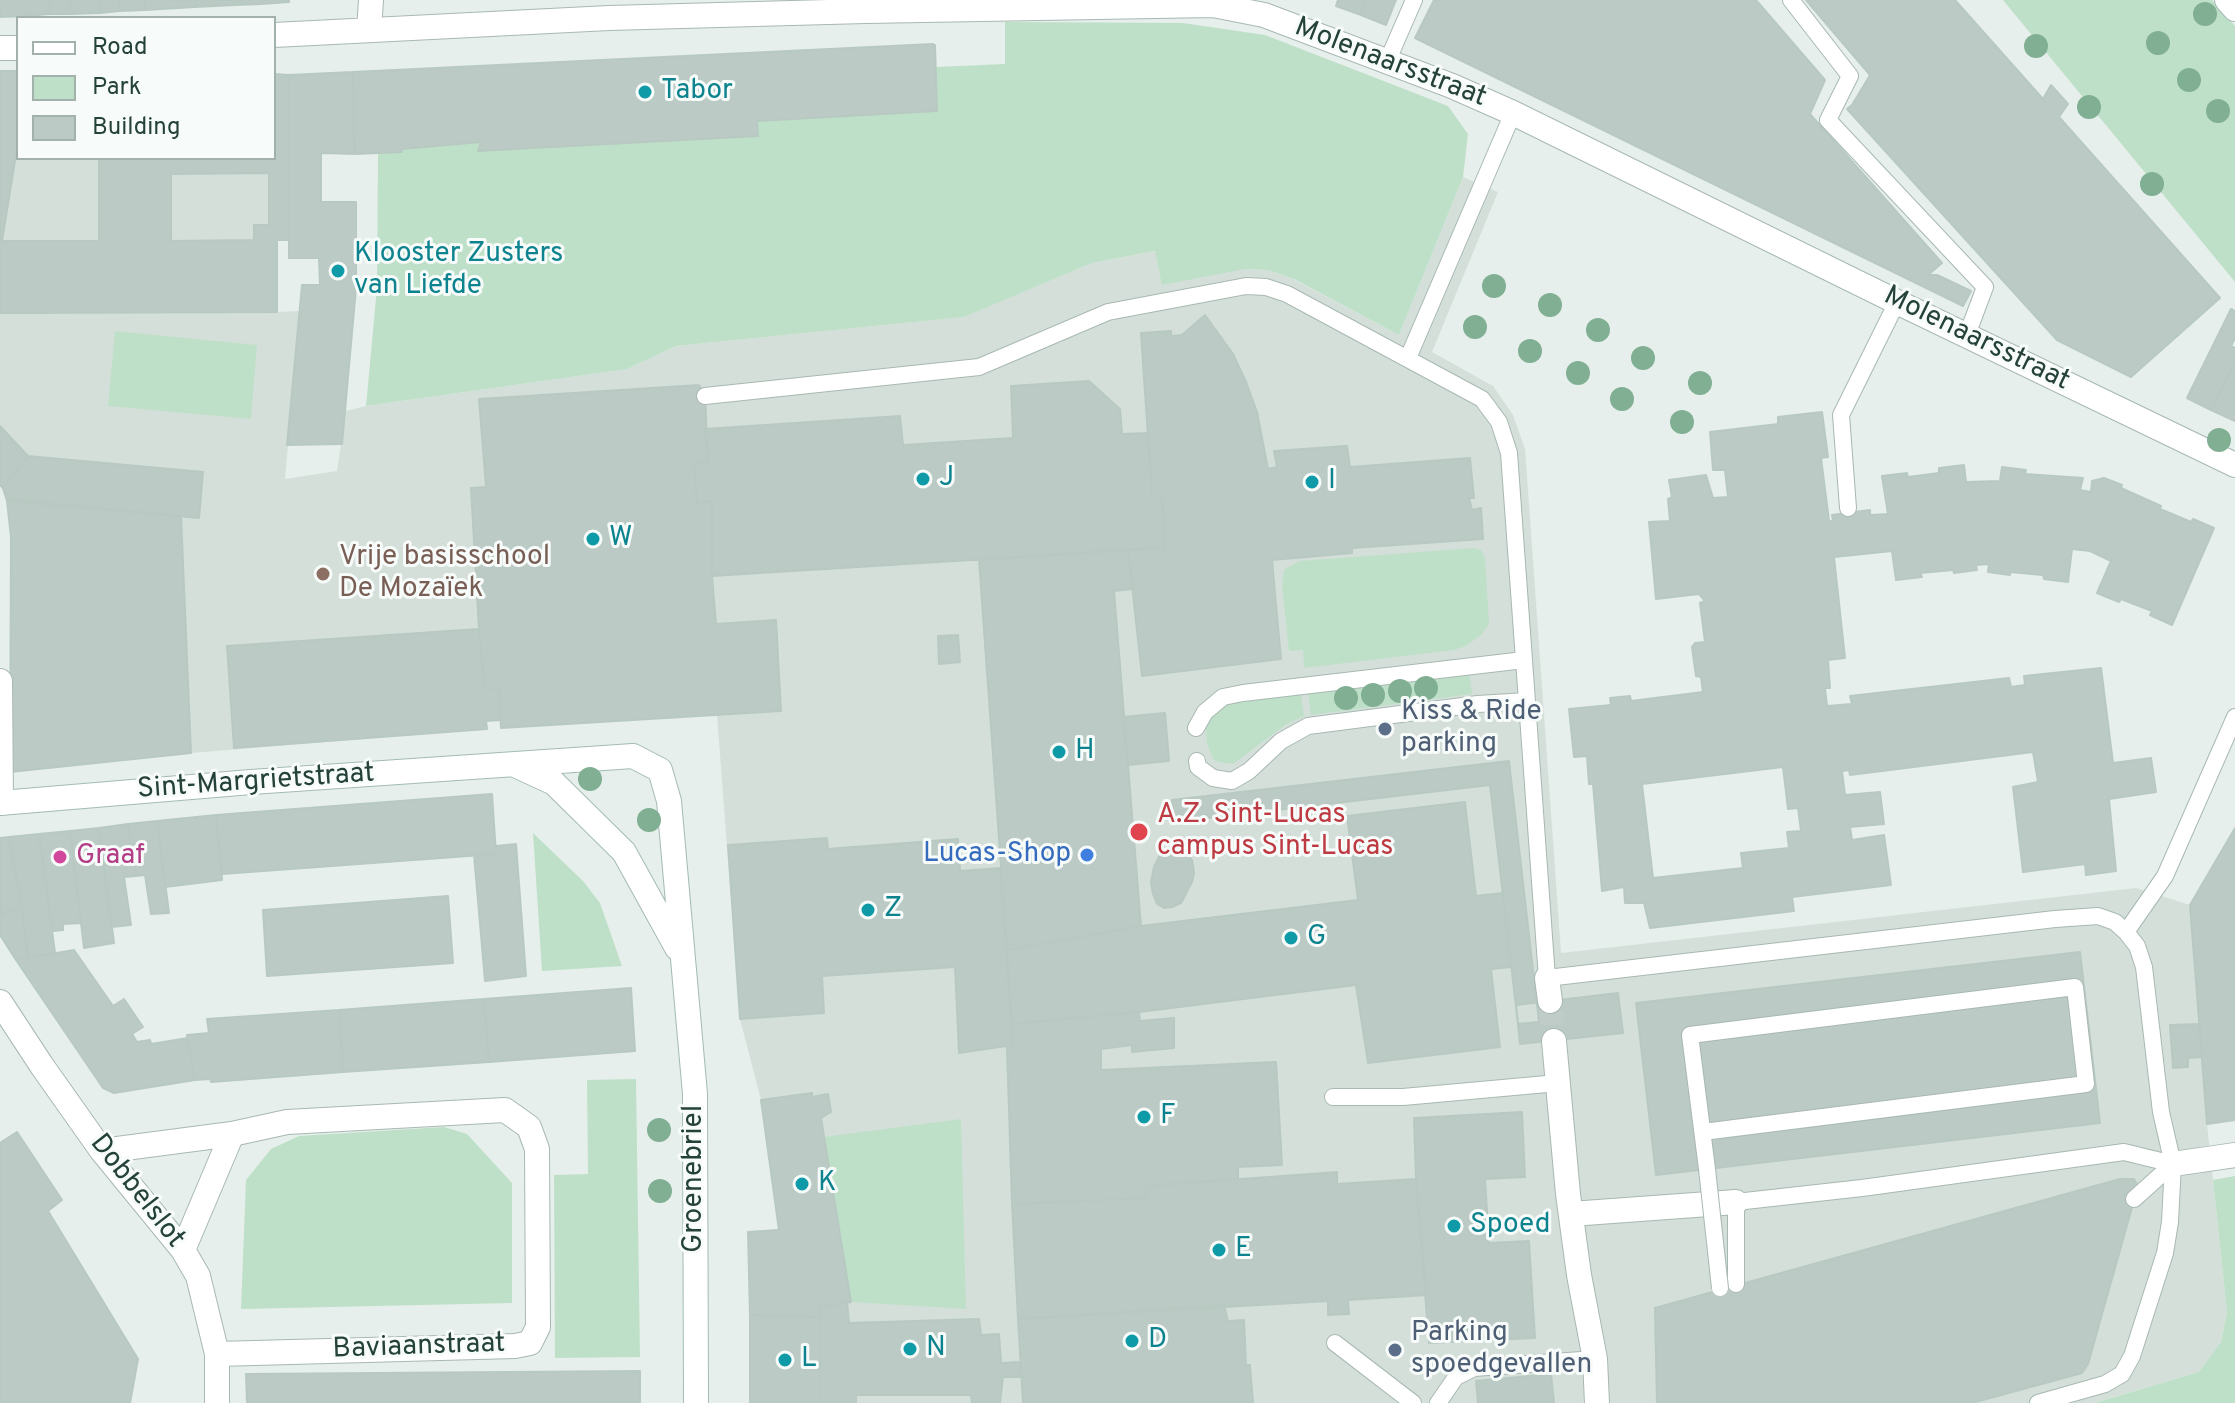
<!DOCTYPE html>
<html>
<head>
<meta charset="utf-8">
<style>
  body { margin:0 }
  #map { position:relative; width:2235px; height:1403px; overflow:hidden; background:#e6efeb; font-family:Overpass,sans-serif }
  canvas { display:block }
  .legend { position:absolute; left:16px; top:16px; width:260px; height:144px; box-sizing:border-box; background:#f7fbf9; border:2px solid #a3b1ad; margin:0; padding:10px 14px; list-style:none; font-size:24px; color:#24423a }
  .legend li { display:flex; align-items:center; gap:16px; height:40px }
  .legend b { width:40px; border:2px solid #a3b1ad }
</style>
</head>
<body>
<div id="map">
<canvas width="2235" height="1403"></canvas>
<ul class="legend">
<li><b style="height:10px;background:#fff"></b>Road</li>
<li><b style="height:22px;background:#bfe0c8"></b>Park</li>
<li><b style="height:22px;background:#bbcac4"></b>Building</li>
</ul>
</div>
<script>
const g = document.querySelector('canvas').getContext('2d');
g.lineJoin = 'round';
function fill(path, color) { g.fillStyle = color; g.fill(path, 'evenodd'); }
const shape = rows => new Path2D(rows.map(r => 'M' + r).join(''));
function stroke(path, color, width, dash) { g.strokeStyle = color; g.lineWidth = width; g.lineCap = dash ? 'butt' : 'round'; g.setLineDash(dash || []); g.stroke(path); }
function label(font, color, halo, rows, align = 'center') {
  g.font = font + ' Overpass,sans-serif'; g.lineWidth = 6; g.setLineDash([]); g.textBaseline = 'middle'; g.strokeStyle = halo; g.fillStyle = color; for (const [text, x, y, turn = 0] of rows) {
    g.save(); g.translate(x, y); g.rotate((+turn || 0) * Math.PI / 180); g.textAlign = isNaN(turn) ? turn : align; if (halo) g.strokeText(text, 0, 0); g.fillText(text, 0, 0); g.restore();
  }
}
fill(shape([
  [0,71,18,71,18,158,274,158,274,74,289,75,289,240,277,241,277,312,300,311,285,479,337,471,346,411,366,406,627,369,676,346,963,317,1092,263,1156,251,1245,269,1268,270,1293,279,1399,335,1463,177,1498,192,1432,352,1493,386,1513,415,1525,449,1561,953,2136,888,2190,905,2207,1124,2227,1312,2221,1342,2199,1372,2093,1403,750,1403,748,1232,779,1229,761,1100,740,1019,717,715,501,728,500,720,486,721,487,729,191,753,10,772,11,537,7,501,0,485]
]), '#d4dfda');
fill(shape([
  [2003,0,2212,0,2235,26,2235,282],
  [1005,22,1183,23,1265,35,1448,106,1468,134,1463,177,1399,335,1294,279,1268,270,1245,269,1162,285,1155,251,1092,263,964,317,676,346,627,369,366,406,377,288,378,153,401,152,402,149,481,142,481,145,478,146,479,151,758,135,757,121,936,111,936,67,1005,64],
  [115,331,257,345,251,419,108,406],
  [1474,548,1481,550,1485,558,1489,624,1481,635,1466,646,1454,650,1304,668,1303,650,1289,651,1282,585,1284,570,1299,561],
  [1469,672,1472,694,1311,715,1308,692],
  [1301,694,1304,716,1285,725,1233,764,1218,762,1213,759,1207,744,1206,727,1208,720,1214,713,1230,702],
  [533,833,583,881,600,903,622,966,542,971],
  [636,1079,640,1357,555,1358,554,1175,588,1174,587,1080],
  [961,1119,966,1309,851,1302,824,1137],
  [444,1127,467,1134,512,1183,512,1303,241,1309,246,1180,271,1149,299,1136],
  [2235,1176,2235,1403,2094,1403,2199,1372,2221,1342,2227,1312,2213,1180]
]), '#bfe0c8');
const building = shape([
  [0,0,24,0,24,16,0,17,0,0],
  [24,0,50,0,50,14,24,16,24,0],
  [50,0,70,0,70,14,50,14,50,0],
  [70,0,100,0,100,13,70,14,70,0],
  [100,0,119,0,119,11,100,13,100,0],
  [119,0,145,0,145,10,119,11,119,0],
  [145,0,195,0,195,7,145,10,145,0],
  [195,0,235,0,235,5,195,7,195,0],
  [235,0,260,0,261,4,235,5,235,0],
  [260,0,289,0,289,2,261,4,260,0],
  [1338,0,1367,0,1361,15,1336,6,1338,0],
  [1367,0,1396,0,1386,25,1361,15,1367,0],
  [1434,0,1756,0,1825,80,1810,114,1942,263,1928,275,1937,275,1971,291,1963,306,1415,38,1434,0],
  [1806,0,1955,0,2043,99,2051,85,2068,104,2059,117,2220,298,2131,377,2057,340,1847,109,1852,105,1870,75,1806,0],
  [933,44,933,45,935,45,937,111,757,121,758,136,478,151,481,142,402,149,402,152,355,154,353,72,933,44],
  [0,71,18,71,18,142,2,241,99,241,99,158,274,158,274,74,289,75,289,240,277,240,277,312,0,313,0,71],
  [269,173,269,225,254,225,254,240,171,241,171,174,269,173],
  [353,72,355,154,321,153,321,202,356,202,356,288,342,444,287,445,302,285,320,285,319,258,289,258,289,75,353,72],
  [2231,309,2235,311,2235,338,2231,346,2235,348,2235,362,2211,410,2187,398,2231,309],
  [1205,315,1233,354,1246,382,1257,412,1268,469,1277,467,1274,451,1347,446,1350,467,1470,458,1474,498,1469,498,1472,510,1481,508,1483,539,1352,548,1352,553,1272,560,1281,659,1142,676,1128,549,1165,548,1162,496,1152,496,1141,333,1171,331,1171,336,1182,335,1205,315],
  [2235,362,2235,421,2211,410,2235,362],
  [1089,381,1120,409,1122,434,1148,433,1152,496,1162,496,1165,548,712,576,712,501,697,503,694,463,708,461,705,429,900,416,903,445,1013,438,1011,386,1089,381],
  [699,385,705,396,708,461,694,463,697,503,712,501,712,576,716,624,776,620,781,711,501,728,499,688,485,689,479,629,471,488,486,487,479,399,699,385],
  [1822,412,1828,457,1821,458,1829,521,1833,521,1832,515,1870,510,1870,515,1888,514,1882,476,1907,473,1908,477,1939,473,1939,468,1964,465,1966,482,2000,481,2002,467,2026,470,2025,474,2083,478,2080,490,2091,492,2092,481,2104,478,2122,485,2121,488,2161,506,2160,509,2191,522,2193,519,2214,528,2172,625,2150,615,2152,611,2121,599,2119,602,2097,593,2111,561,2090,551,2072,549,2068,582,2044,579,2043,575,2010,572,2010,575,1988,572,1989,564,1976,565,1977,570,1954,573,1953,570,1920,573,1922,577,1896,580,1892,551,1834,557,1845,658,1828,660,1830,688,1825,688,1827,706,1852,704,1850,696,2009,678,2011,687,2025,685,2024,676,2101,668,2113,763,2151,758,2156,792,2109,799,2116,871,2086,875,2085,864,2023,872,2013,787,2038,782,2033,752,1850,775,1849,770,1842,771,1845,795,1880,792,1884,824,1850,827,1852,840,1884,835,1891,885,1792,897,1794,911,1650,928,1644,903,1625,903,1624,887,1602,891,1593,784,1589,784,1587,756,1574,757,1569,709,1611,705,1610,698,1630,696,1631,701,1703,692,1701,677,1696,676,1692,647,1695,643,1705,642,1700,603,1705,601,1699,594,1656,599,1649,522,1670,521,1668,499,1672,497,1669,480,1706,475,1713,498,1728,497,1725,470,1713,470,1710,432,1778,424,1778,417,1822,412],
  [1783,767,1788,809,1798,808,1801,831,1787,832,1789,848,1741,853,1743,868,1653,878,1642,784,1783,767],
  [0,426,28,456,3,488,0,485,0,426],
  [28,456,203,472,199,518,7,501,3,488,28,456],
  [9,499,181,516,191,753,10,772,11,537,7,501,9,499],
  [1128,549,1133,589,1114,591,1141,926,1007,950,979,560,1128,549],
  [479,629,485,689,499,688,500,720,486,721,487,729,234,748,227,646,479,629],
  [958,635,960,662,939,664,938,636,958,635],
  [1165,713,1169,761,1127,765,1123,717,1165,713],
  [1509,761,1539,1022,1518,1024,1490,785,1174,822,1172,800,1509,761],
  [492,794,496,854,222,874,216,815,492,794],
  [1465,802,1476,896,1503,893,1511,967,1491,969,1500,1047,1368,1063,1356,985,1139,1012,1012,1024,1007,950,1141,926,1358,900,1347,816,1465,802],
  [216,815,222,880,165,887,157,821,216,815],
  [157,821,169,913,151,914,145,875,135,876,128,824,157,821],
  [128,824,135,876,124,877,131,925,111,927,99,828,128,824],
  [99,828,114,943,84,948,70,831,99,828],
  [2235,828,2235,1120,2207,1124,2190,905,2235,828],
  [70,831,81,923,63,924,63,930,53,931,39,834,70,831],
  [39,834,55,953,28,958,22,909,9,837,39,834],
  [9,837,22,909,1,915,0,838,9,837],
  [827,838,828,849,958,839,960,871,1000,868,1013,1045,959,1053,955,967,822,976,824,1013,740,1019,728,845,827,838],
  [516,844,526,976,485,981,474,855,496,854,496,846,516,844],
  [1179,849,1187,853,1192,860,1194,873,1192,882,1181,903,1172,907,1164,908,1157,904,1153,894,1151,882,1154,867,1160,855,1170,850,1179,849],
  [448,896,453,963,267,976,263,910,448,896],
  [22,909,28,958,16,960,0,935,0,913,22,909],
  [74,950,113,1006,124,999,143,1027,132,1034,137,1042,150,1040,151,1044,188,1038,195,1080,114,1093,103,1088,16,960,74,950],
  [2080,952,2100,1123,1656,1175,1636,1003,2080,952],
  [631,988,635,1051,489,1062,484,999,631,988],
  [1618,993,1623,1033,1520,1044,1516,1005,1618,993],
  [484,999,489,1062,343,1072,339,1010,484,999],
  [339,1010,343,1072,211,1082,211,1079,195,1080,187,1035,209,1033,207,1019,339,1010],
  [1139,1012,1140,1021,1174,1018,1174,1048,1132,1052,1132,1045,1101,1049,1101,1070,1276,1062,1282,1165,1238,1167,1238,1179,1146,1186,1147,1198,1012,1204,1007,1047,1013,1045,1012,1024,1139,1012],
  [2200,1024,2202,1057,2188,1058,2188,1067,2173,1068,2170,1025,2200,1024],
  [812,1093,812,1097,828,1094,831,1112,821,1118,851,1302,820,1307,820,1317,750,1315,748,1232,779,1230,761,1100,812,1093],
  [1522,1112,1525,1177,1485,1179,1489,1243,1529,1241,1535,1338,1429,1343,1416,1179,1414,1118,1522,1112],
  [17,1132,62,1200,48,1211,138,1359,130,1403,0,1403,0,1143,17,1132],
  [1337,1172,1337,1184,1416,1179,1427,1295,1348,1300,1349,1314,1328,1315,1328,1301,1018,1319,1012,1204,1147,1198,1146,1186,1337,1172],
  [2120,1179,2134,1179,2138,1186,2088,1364,2082,1373,1972,1403,1657,1403,1655,1308,2120,1179],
  [847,1302,849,1323,979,1319,981,1335,999,1334,1001,1363,1020,1362,1021,1377,1003,1377,1000,1403,972,1403,971,1395,856,1395,856,1403,820,1403,820,1307,847,1302],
  [1224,1305,1228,1321,1244,1320,1246,1365,1250,1365,1253,1403,1023,1403,1018,1319,1224,1305],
  [750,1315,820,1317,820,1403,750,1403,750,1315],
  [640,1371,640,1403,247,1403,246,1374,640,1371],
  [1551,1374,1554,1403,1478,1403,1476,1381,1551,1374]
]);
fill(building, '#bbcac4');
stroke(building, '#b8c9c2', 2);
stroke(shape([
  [1550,1001,1554,1041]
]), '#bfccc8', 24, [24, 12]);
const lane = shape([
  [1791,0,1850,76,1828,120,1985,287,1967,335],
  [1387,62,1414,0],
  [1408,358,1513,113],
  [705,396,979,367,1108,312,1246,286,1266,287,1287,294,1482,399,1499,422,1509,453,1547,978,2055,919,2098,916,2115,922,2126,932,2137,946,2144,967,2161,1112,2173,1164,2170,1222,2165,1253,2132,1356,2122,1374,2105,1384,2038,1403],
  [1848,508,1841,415,1897,302],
  [1196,728,1205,712,1223,697,1243,693,1524,660],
  [1197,761,1198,767,1213,778,1232,781,1249,771,1281,741,1308,726,1478,704,1527,701],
  [2126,932,2165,876,2235,717],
  [1333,1097,1403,1097,1558,1083],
  [1703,1132,2086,1084,2075,987,1690,1035,1707,1169],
  [2134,1199,2173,1164],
  [1736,1284,1736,1202,1862,1188,2124,1152,2173,1164],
  [1335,1343,1413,1403],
  [1438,1403,1456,1377,1474,1368,1595,1359]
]);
const street = shape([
  [369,30,371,0],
  [274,35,609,18,865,11,1213,5,1264,15,1452,86,1513,113,1897,302,2235,465],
  [0,48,18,48],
  [0,681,1,803],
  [1547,978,1550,1001],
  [0,1002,42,1066,102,1151,183,1250,198,1276,217,1354,217,1403],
  [1554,1041,1568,1194,1579,1275,1595,1359,1597,1403],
  [102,1151,232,1134,287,1122,505,1110,529,1127,537,1149,538,1327,530,1343,515,1346,217,1354],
  [2173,1164,2235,1155],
  [1571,1214,1736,1202],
  [183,1250,232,1134]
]);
const secondary = shape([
  [2227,0,2235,9],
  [515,765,554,783,624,852,677,948],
  [0,803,251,782,633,756,660,770,669,801,695,1094,696,1403]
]);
stroke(lane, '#a8b8b2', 18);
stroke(street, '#a8b8b2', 26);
stroke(secondary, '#a4bbb3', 26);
stroke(lane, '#fff', 16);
stroke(street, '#fff', 24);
stroke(secondary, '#fff', 24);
const laneBridge = shape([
  [1707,1169,1720,1288]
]);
stroke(laneBridge, '#a8b8b2', 18, []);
stroke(laneBridge, '#fff', 16);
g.fillStyle = '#80af93';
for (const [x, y] of [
  [2205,14],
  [2158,43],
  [2036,46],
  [2189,80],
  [2089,107],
  [2218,111],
  [2152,184],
  [1494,286],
  [1550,305],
  [1475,327],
  [1598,330],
  [1530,351],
  [1643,358],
  [1578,373],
  [1700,383],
  [1622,399],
  [1682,422],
  [2219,440],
  [1426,688],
  [1400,691],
  [1373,695],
  [1346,698],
  [590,779],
  [649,820],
  [659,1130],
  [660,1191]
]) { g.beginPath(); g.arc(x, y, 12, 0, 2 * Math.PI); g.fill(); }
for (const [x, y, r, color] of [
  [645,92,8,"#0f9aa8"],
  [338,271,8,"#0f9aa8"],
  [923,479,8,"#0f9aa8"],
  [1312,482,8,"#0f9aa8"],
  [593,539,8,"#0f9aa8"],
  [323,574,8,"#8d6e63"],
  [1385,729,8,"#5c6f8a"],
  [1059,752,8,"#0f9aa8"],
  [1139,832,10,"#e0444e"],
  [1087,855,8,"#3f7fe0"],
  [60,857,8,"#d1479c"],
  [868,910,8,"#0f9aa8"],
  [1291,938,8,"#0f9aa8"],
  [1144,1117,8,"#0f9aa8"],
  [802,1184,8,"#0f9aa8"],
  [1454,1226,8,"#0f9aa8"],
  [1219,1250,8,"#0f9aa8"],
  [1132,1341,8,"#0f9aa8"],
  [910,1349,8,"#0f9aa8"],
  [1395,1350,8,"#5c6f8a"],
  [785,1360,8,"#0f9aa8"]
]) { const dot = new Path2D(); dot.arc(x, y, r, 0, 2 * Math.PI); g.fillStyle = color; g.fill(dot); stroke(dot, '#f7fbf9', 3); }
label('28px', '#24423a', '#f7fbf9', [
  ["Molenaarsstraat",1390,64,21],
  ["Molenaarsstraat",1976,340,26],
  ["Sint-Margrietstraat",256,783,-4],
  ["Groenebriel",695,1179,-90],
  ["Dobbelslot",136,1192,52],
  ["Baviaanstraat",419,1348,-2]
]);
label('28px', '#0d838f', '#f7fbf9', [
  ["Tabor",661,92],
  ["Klooster Zusters",354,255],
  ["van Liefde",354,287],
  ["J",939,479],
  ["I",1328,482],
  ["W",609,539],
  ["H",1075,752],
  ["Z",884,910],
  ["G",1307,938],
  ["F",1160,1117],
  ["K",818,1184],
  ["Spoed",1470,1226],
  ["E",1235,1250],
  ["D",1148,1341],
  ["N",926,1349],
  ["L",801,1360]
], 'left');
label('28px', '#785e54', '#f7fbf9', [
  ["Vrije basisschool",339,558],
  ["De Mozaïek",339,590]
], 'left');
label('28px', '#4e5e75', '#f7fbf9', [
  ["Kiss & Ride",1401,713],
  ["parking",1401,745],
  ["Parking",1411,1334],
  ["spoedgevallen",1411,1366]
], 'left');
label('28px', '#be3a42', '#f7fbf9', [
  ["A.Z. Sint-Lucas",1157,816],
  ["campus Sint-Lucas",1157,848]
], 'left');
label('28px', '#366cbe', '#f7fbf9', [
  ["Lucas-Shop",1071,855]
], 'right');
label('28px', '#b23c85', '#f7fbf9', [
  ["Graaf",76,857]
], 'left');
</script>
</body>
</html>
